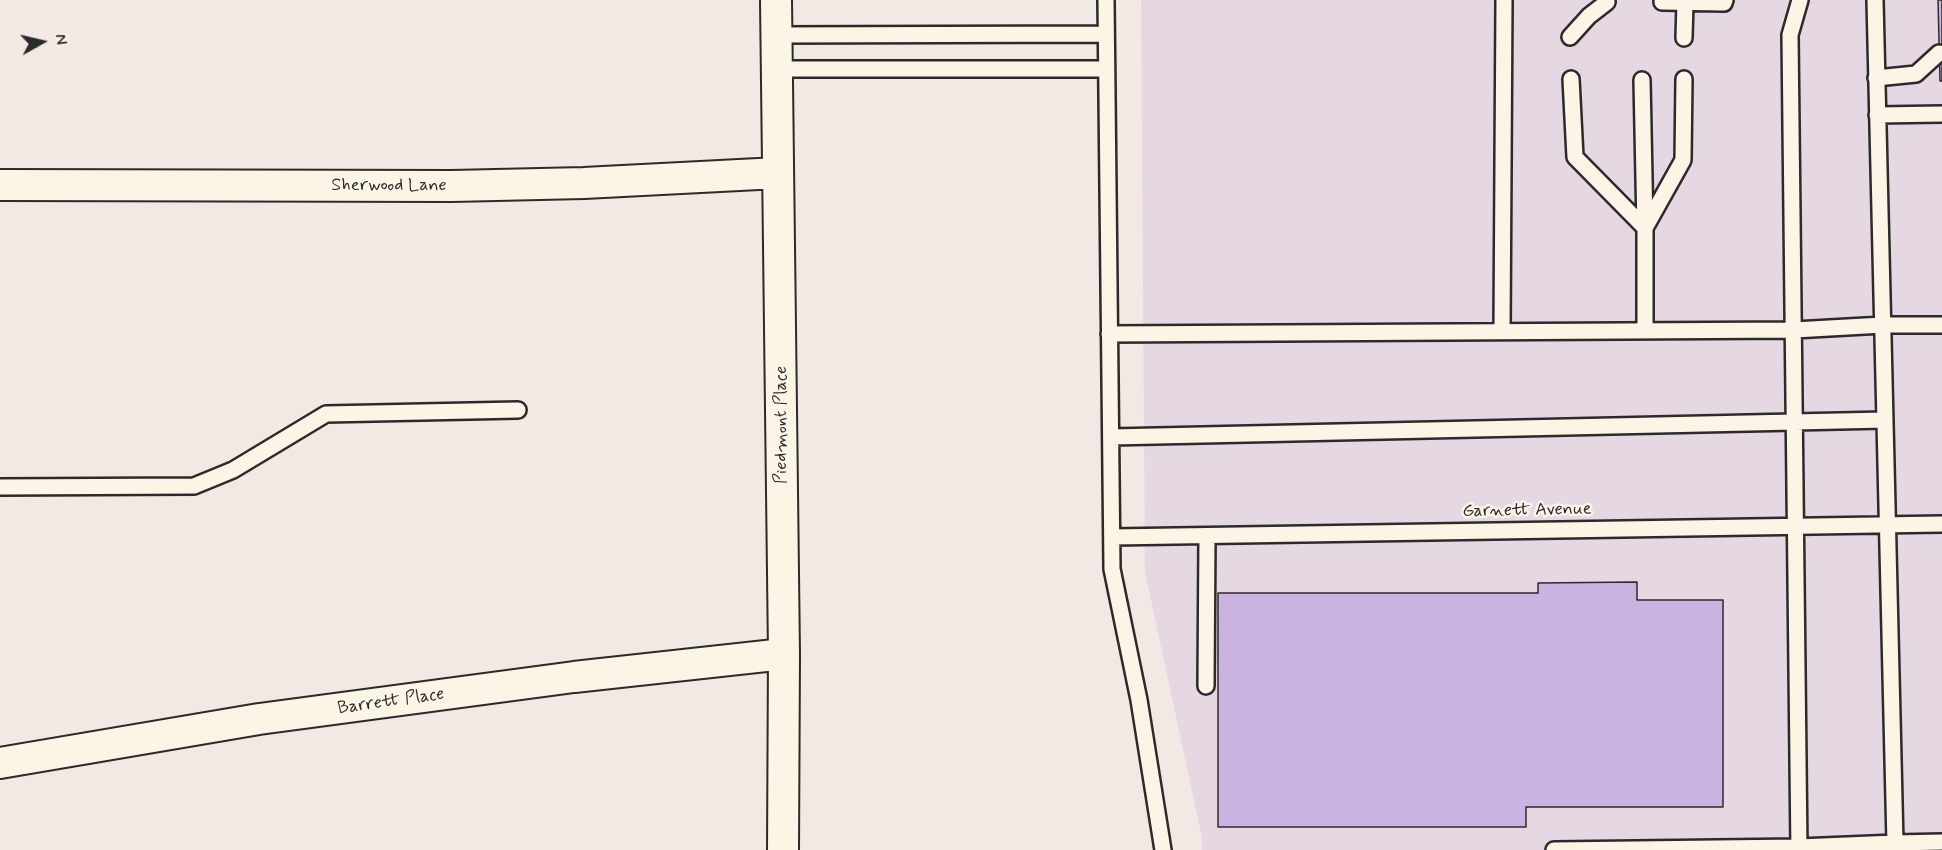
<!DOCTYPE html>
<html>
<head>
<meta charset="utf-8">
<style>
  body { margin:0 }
  #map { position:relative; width:1942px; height:850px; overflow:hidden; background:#f2e8e4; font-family:Mynerve,sans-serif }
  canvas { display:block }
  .north { position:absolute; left:12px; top:12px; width:60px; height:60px; -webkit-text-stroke:4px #fcf5e5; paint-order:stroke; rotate:82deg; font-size:16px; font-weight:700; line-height:24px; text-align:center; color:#2b2b2b }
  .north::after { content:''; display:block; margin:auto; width:21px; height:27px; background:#2b2b2b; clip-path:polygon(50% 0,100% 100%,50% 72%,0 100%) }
</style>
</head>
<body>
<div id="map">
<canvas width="1942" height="850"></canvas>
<div class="north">N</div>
</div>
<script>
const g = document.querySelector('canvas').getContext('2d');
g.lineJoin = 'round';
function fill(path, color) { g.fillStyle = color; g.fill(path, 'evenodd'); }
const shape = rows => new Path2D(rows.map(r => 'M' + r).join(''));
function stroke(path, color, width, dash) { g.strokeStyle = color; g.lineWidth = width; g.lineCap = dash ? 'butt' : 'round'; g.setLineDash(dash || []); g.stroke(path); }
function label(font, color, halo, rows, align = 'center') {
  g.font = font + ' Mynerve,sans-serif'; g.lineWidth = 5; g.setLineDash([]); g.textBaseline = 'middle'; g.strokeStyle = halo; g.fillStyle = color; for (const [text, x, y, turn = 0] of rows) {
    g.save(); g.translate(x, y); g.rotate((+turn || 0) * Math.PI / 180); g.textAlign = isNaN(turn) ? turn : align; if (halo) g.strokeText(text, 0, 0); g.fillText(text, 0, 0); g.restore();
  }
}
fill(shape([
  [1141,0,1942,0,1942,850,1202,850,1202,838,1145,572]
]), '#e6d8e3');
const building = shape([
  [1938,0,1942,0,1942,81,1940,81,1938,0],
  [1637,582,1637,600,1723,600,1723,807,1526,807,1526,827,1218,827,1218,593,1538,593,1538,583,1637,582]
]);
fill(building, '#cab2e1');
stroke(building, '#2b2b2b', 1.5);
const lane = shape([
  [1106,0,1112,569,1139,700,1163,850],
  [1662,2,1724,3,1725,0],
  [777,35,1106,34],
  [1570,37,1589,16,1607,2],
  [1684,38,1685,2],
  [777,69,1106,69],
  [1876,78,1916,74,1939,53],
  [1571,79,1575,157,1645,228,1645,331],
  [1642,80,1645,228],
  [1877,115,1942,114],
  [1645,228,1683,160,1684,79],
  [1502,331,1504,0],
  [1109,334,1794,330,1883,325,1942,325],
  [1111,437,1885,420],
  [0,487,194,486,233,470,326,414,518,410],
  [1112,537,1942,524],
  [1206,686,1207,536],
  [1554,850,1799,847,1895,843,1875,0],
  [1799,850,1790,35,1800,0],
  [1896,850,1895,843,1942,842]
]);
const street = shape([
  [776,0,784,654,783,850],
  [0,185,452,186,584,183,778,173],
  [0,763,259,719,574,677,784,654]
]);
stroke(lane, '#2b2b2b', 20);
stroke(street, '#2b2b2b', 34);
stroke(lane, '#fcf5e5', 15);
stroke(street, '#fcf5e5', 30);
label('18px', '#2b2b2b', '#fcf5e5', [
  ["Sherwood Lane",389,186],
  ["Piedmont Place",782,425,-90],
  ["Garnett Avenue",1527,511,-1],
  ["Barrett Place",391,702,-8]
]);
</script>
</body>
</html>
